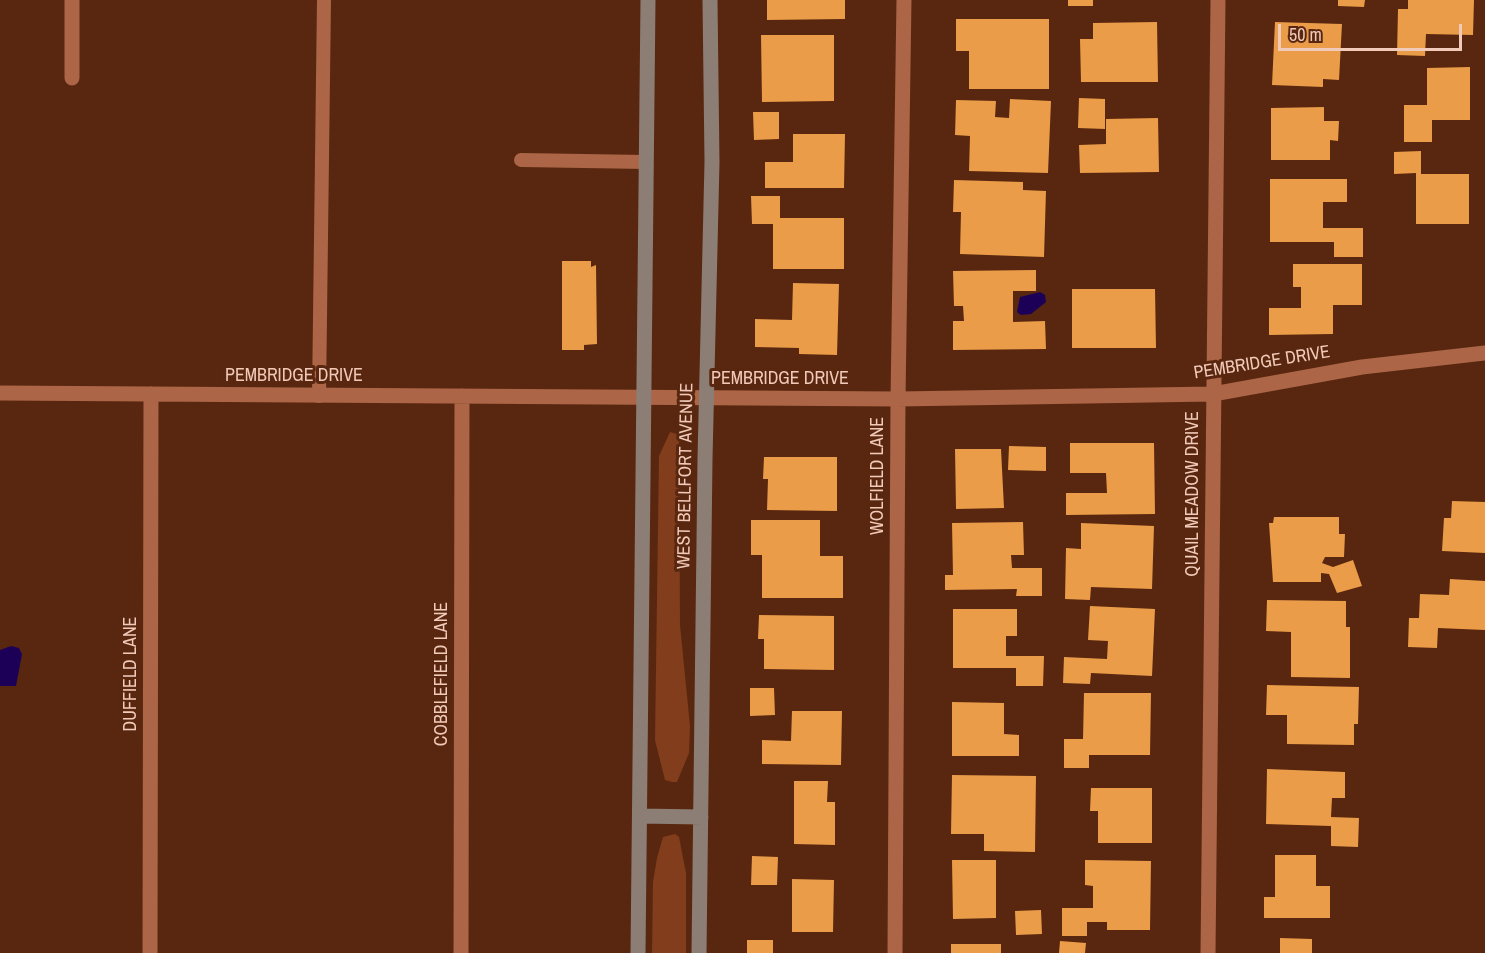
<!DOCTYPE html>
<html>
<head>
<meta charset="utf-8">
<style>
  body { margin:0 }
  #map { position:relative; width:1485px; height:953px; overflow:hidden; background:#59270f; font-family:"Archivo Narrow",sans-serif }
  canvas { display:block }
  .scale { position:absolute; left:1278px; top:24px; width:184px; height:27px; box-sizing:border-box; border:3px solid #f1cab9; border-top:0; padding-left:8px; font-size:18px; line-height:21px; white-space:nowrap; color:#f1cab9; -webkit-text-stroke:4px #59270f; paint-order:stroke }
</style>
</head>
<body>
<div id="map">
<canvas width="1485" height="953"></canvas>
<div class="scale">50 m</div>
</div>
<script>
const g = document.querySelector('canvas').getContext('2d');
g.lineJoin = 'round';
function fill(path, color) { g.fillStyle = color; g.fill(path, 'evenodd'); }
const shape = rows => new Path2D(rows.map(r => 'M' + r).join(''));
function stroke(path, color, width, dash) { g.strokeStyle = color; g.lineWidth = width; g.lineCap = dash ? 'butt' : 'round'; g.setLineDash(dash || []); g.stroke(path); }
function label(font, color, halo, rows, align = 'center') {
  g.font = font + ' "Archivo Narrow",sans-serif'; g.lineWidth = 6; g.setLineDash([]); g.textBaseline = 'middle'; g.strokeStyle = halo; g.fillStyle = color; for (const [text, x, y, turn = 0] of rows) {
    g.save(); g.translate(x, y); g.rotate((+turn || 0) * Math.PI / 180); g.textAlign = isNaN(turn) ? turn : align; if (halo) g.strokeText(text, 0, 0); g.fillText(text, 0, 0); g.restore();
  }
}
fill(shape([
  [670,432,677,434,679,439,680,625,690,726,689,753,677,782,672,782,665,780,655,740,659,456],
  [675,834,679,837,686,873,686,953,652,953,653,882,657,858,663,837]
]), '#823d1c');
fill(shape([
  [1040,292,1045,295,1046,302,1031,314,1021,315,1017,312,1020,297],
  [11,646,19,648,22,654,16,686,0,686,0,650]
]), '#1c0057');
fill(shape([
  [767,0,845,0,845,19,767,20],
  [1068,0,1093,0,1093,6,1068,6],
  [1338,0,1365,0,1364,7,1338,6],
  [1408,0,1474,0,1473,35,1426,34,1425,56,1397,55,1398,9,1408,9],
  [956,19,1049,19,1049,89,969,89,969,51,956,51],
  [1157,22,1158,82,1081,82,1080,39,1093,39,1093,23],
  [1275,22,1342,24,1339,80,1323,79,1323,87,1272,85],
  [761,35,834,35,834,101,762,102],
  [1470,67,1470,120,1432,120,1432,142,1404,142,1404,105,1427,105,1427,68],
  [1079,98,1105,99,1105,129,1078,128],
  [1010,99,1051,101,1048,173,969,171,970,136,955,135,956,100,996,101,995,117,1009,118],
  [1324,107,1324,121,1339,121,1338,141,1330,140,1330,160,1271,160,1271,108],
  [753,112,779,112,779,139,754,140],
  [1158,118,1159,172,1080,173,1079,145,1106,144,1106,119],
  [793,134,845,134,844,188,765,188,765,162,793,162],
  [1421,151,1421,174,1469,174,1469,224,1416,224,1416,173,1394,174,1394,152],
  [1270,179,1347,179,1347,202,1323,202,1323,228,1363,228,1363,257,1334,257,1334,242,1270,242],
  [954,180,1023,182,1023,190,1046,191,1044,257,960,254,961,212,953,212],
  [751,196,780,196,780,218,844,218,844,269,773,269,773,224,752,224],
  [562,261,591,261,591,267,596,265,597,344,584,345,584,350,562,350],
  [1293,264,1362,264,1362,305,1333,305,1333,334,1269,335,1269,308,1301,308,1301,287,1293,287],
  [1036,270,1036,291,1013,291,1013,322,1045,321,1046,349,953,350,953,321,964,321,963,306,954,306,953,271],
  [793,283,839,284,837,355,799,354,799,348,755,347,755,319,792,320],
  [1072,289,1155,289,1156,348,1072,348],
  [1070,443,1154,443,1155,514,1066,515,1066,493,1107,493,1106,473,1070,473],
  [1009,446,1046,447,1046,471,1008,470],
  [955,449,1001,449,1004,508,956,509],
  [764,457,837,457,837,511,767,510,768,479,763,479],
  [1452,501,1485,502,1485,553,1442,551,1444,518,1451,518],
  [1274,517,1339,517,1339,534,1345,534,1344,557,1325,557,1322,563,1333,567,1353,560,1362,586,1337,593,1329,574,1321,573,1321,582,1273,582,1269,523,1273,523],
  [751,520,820,520,820,556,843,556,843,598,762,598,762,555,751,555],
  [1023,522,1024,555,1011,555,1012,568,1042,568,1042,596,1016,596,1017,589,945,590,945,575,953,575,952,523],
  [1081,523,1154,526,1152,589,1091,587,1090,600,1065,599,1066,548,1081,549],
  [1450,579,1485,581,1485,630,1438,628,1437,648,1408,647,1409,618,1419,618,1420,594,1449,595],
  [1267,600,1346,601,1346,627,1350,627,1350,678,1291,677,1291,632,1266,631],
  [1090,606,1155,609,1152,676,1091,673,1090,684,1063,683,1064,657,1107,659,1108,641,1088,640],
  [953,609,1017,609,1017,636,1006,636,1006,656,1044,656,1043,686,1016,686,1016,668,953,668],
  [759,615,834,616,834,670,764,669,764,639,758,639],
  [1267,685,1359,687,1358,724,1354,724,1354,745,1287,744,1287,715,1266,715],
  [750,688,774,688,775,715,750,716],
  [1084,693,1151,693,1150,755,1089,755,1089,768,1064,768,1064,739,1083,739],
  [952,702,1004,703,1004,734,1019,735,1019,756,952,756],
  [792,711,842,711,841,765,762,764,762,740,791,741],
  [1267,769,1345,772,1345,798,1332,798,1331,817,1359,818,1358,847,1331,846,1331,826,1266,824],
  [952,775,1036,776,1035,852,984,851,984,834,951,834],
  [794,781,828,781,827,802,835,802,835,845,794,844],
  [1091,788,1152,788,1152,843,1098,843,1098,811,1090,811],
  [1275,855,1316,855,1316,886,1330,886,1330,918,1264,918,1264,897,1275,897],
  [752,856,778,857,777,885,751,885],
  [952,860,996,860,996,918,953,919],
  [1085,860,1151,861,1150,930,1107,930,1107,922,1087,922,1087,936,1062,936,1062,908,1093,908,1093,886,1085,885],
  [792,879,834,880,833,932,792,932],
  [1041,910,1042,934,1016,935,1015,911],
  [1280,938,1312,939,1312,953,1280,953],
  [747,940,773,940,773,953,747,953],
  [1060,941,1086,943,1085,953,1059,953],
  [951,944,1001,944,1001,953,951,953]
]), '#ea9c48');
stroke(shape([
  [521,160,646,162],
  [319,396,324,0]
]), '#ac6546', 14);
stroke(shape([
  [72,78,72,0],
  [0,393,898,399,1213,394,1362,367,1485,353],
  [150,953,151,394],
  [461,953,462,396],
  [895,953,898,399,904,0],
  [1208,953,1218,0]
]), '#ac6546', 15);
stroke(shape([
  [640,816,701,817],
  [638,953,648,0],
  [699,953,705,459,712,162,710,0]
]), '#8c7e75', 15);
label('18px', '#f1cab9', '#59270f', [
  ["PEMBRIDGE DRIVE",1262,363,-9],
  ["PEMBRIDGE DRIVE",294,376],
  ["PEMBRIDGE DRIVE",780,379],
  ["WEST BELLFORT AVENUE",686,476,-89],
  ["WOLFIELD LANE",878,476,-90],
  ["QUAIL MEADOW DRIVE",1193,494,-90],
  ["DUFFIELD LANE",131,674,-90],
  ["COBBLEFIELD LANE",442,674,-90]
]);
</script>
</body>
</html>
